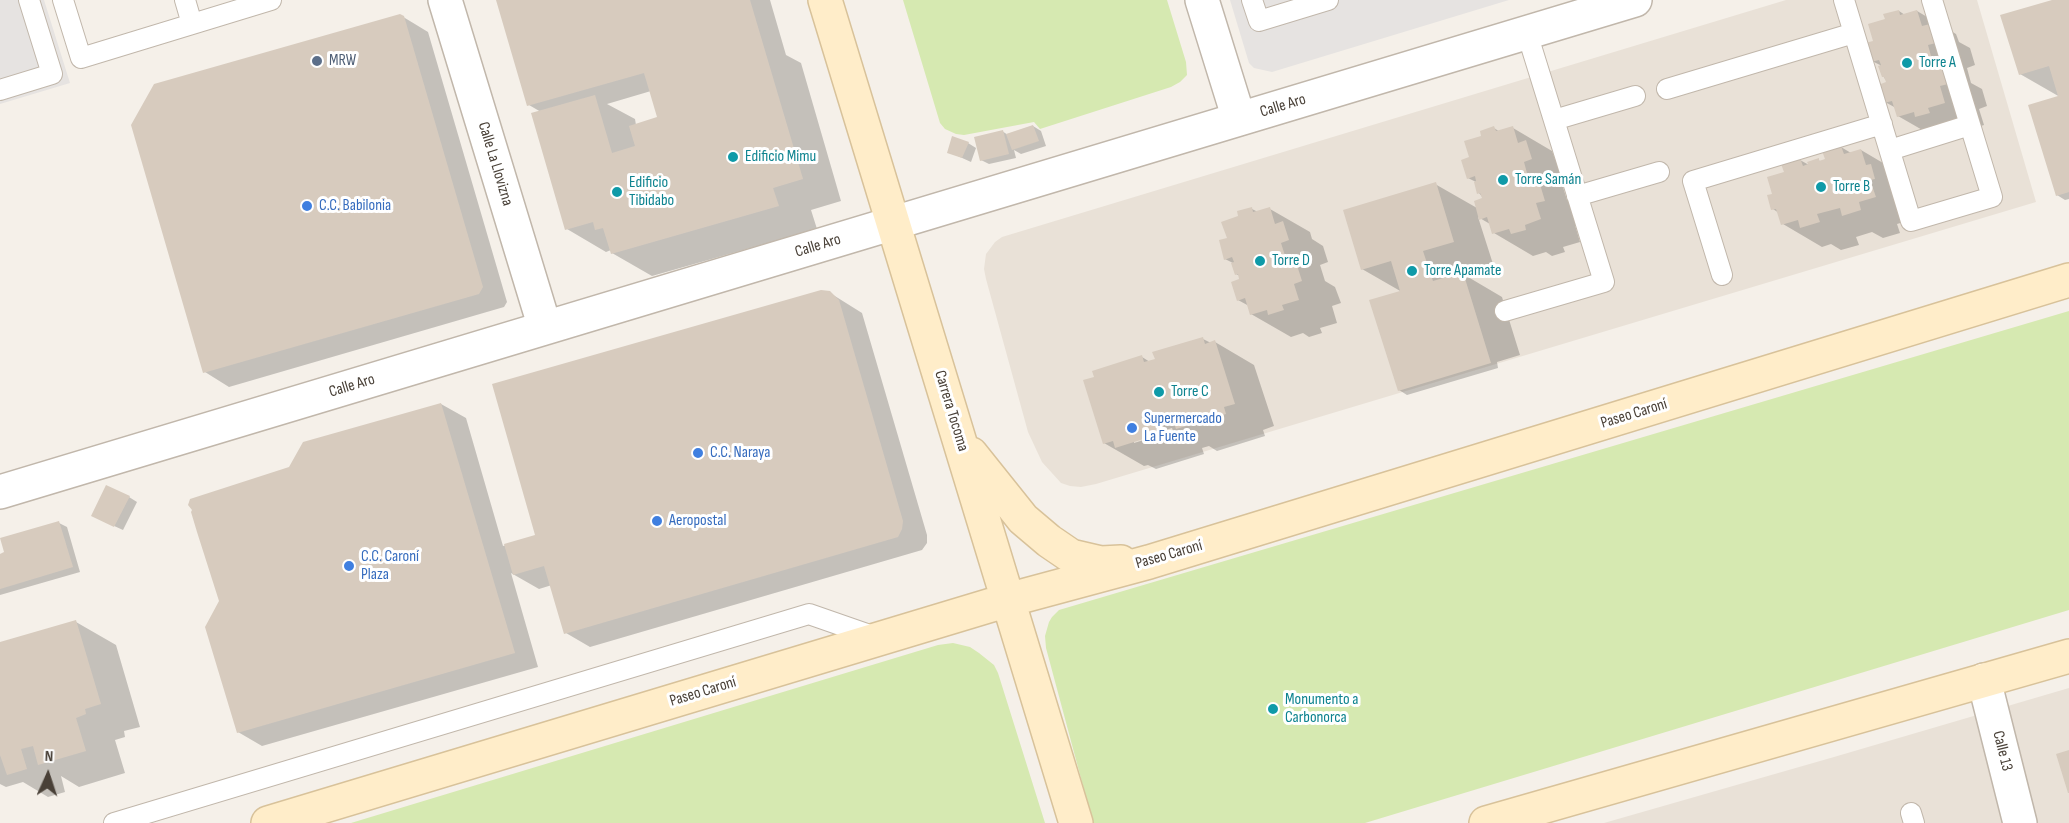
<!DOCTYPE html>
<html>
<head>
<meta charset="utf-8">
<style>
  body { margin:0 }
  #map { position:relative; width:2069px; height:823px; overflow:hidden; background:#f5f0e9; font-family:"Sofia Sans Condensed",sans-serif }
  canvas { display:block }
  .north { position:absolute; left:18px; top:745px; width:60px; height:60px; -webkit-text-stroke:4px #fff; paint-order:stroke; rotate:3deg; font-size:16px; font-weight:700; line-height:24px; text-align:center; color:#494037 }
  .north::after { content:''; display:block; margin:auto; width:21px; height:27px; background:#494037; clip-path:polygon(50% 0,100% 100%,50% 72%,0 100%) }
</style>
</head>
<body>
<div id="map">
<canvas width="2069" height="823"></canvas>
<div class="north">N</div>
</div>
<script>
const g = document.querySelector('canvas').getContext('2d');
g.lineJoin = 'round';
function fill(path, color) { g.fillStyle = color; g.fill(path, 'evenodd'); }
const shape = rows => new Path2D(rows.map(r => 'M' + r).join(''));
function stroke(path, color, width, dash) { g.strokeStyle = color; g.lineWidth = width; g.lineCap = dash ? 'butt' : 'round'; g.setLineDash(dash || []); g.stroke(path); }
function label(font, color, halo, rows, align = 'center') {
  g.font = font + ' "Sofia Sans Condensed",sans-serif'; g.lineWidth = 6; g.setLineDash([]); g.textBaseline = 'middle'; g.strokeStyle = halo; g.fillStyle = color; for (const [text, x, y, turn = 0] of rows) {
    g.save(); g.translate(x, y); g.rotate((+turn || 0) * Math.PI / 180); g.textAlign = isNaN(turn) ? turn : align; if (halo) g.strokeText(text, 0, 0); g.fillText(text, 0, 0); g.restore();
  }
}
fill(shape([
  [1786,0,1977,0,2036,202,1096,484,1081,487,1070,486,1061,483,1042,462,1028,432,986,279,984,269,986,254,995,242,1002,237],
  [2069,688,2069,823,1604,823,1834,757]
]), '#e9e1d7');
fill(shape([
  [903,0,1167,0,1186,62,1187,75,1180,82,1171,87,1040,129,1034,122,964,135,956,134,945,129,940,123],
  [2069,311,2069,610,1365,823,1093,823,1046,648,1045,636,1049,622,1052,617,1059,610],
  [953,643,970,647,979,653,994,665,998,673,1045,823,351,823,938,645]
]), '#d6e9b1');
fill(shape([
  [0,0,44,0,70,83,0,104],
  [1230,0,1509,0,1272,72,1254,68,1249,63]
]), '#e6e3e1');
fill(shape([
  [498,0,770,0,786,55,801,63,841,201,811,210,817,229,652,276,612,253,611,250,606,252,567,229,541,112,529,105],
  [651,91,659,118,636,125,635,119,607,104],
  [2056,0,2069,0,2069,199,2065,200,2057,195,2060,97,2020,74],
  [1899,11,1905,15,1917,11,1956,34,1959,42,1970,48,1975,65,1967,68,1971,83,1982,89,1987,106,1979,109,1984,125,1938,139,1898,116,1896,108,1885,102,1888,83,1883,76,1880,65,1872,61,1875,42,1887,20],
  [400,15,428,32,507,302,504,307,229,387,205,372],
  [1033,126,1041,131,1046,146,1021,154,1014,150,1016,158,989,164,981,160,1002,131,1008,135],
  [1494,128,1500,132,1513,128,1552,151,1555,159,1566,165,1570,182,1562,184,1567,200,1578,206,1583,223,1575,225,1580,242,1563,247,1565,252,1552,256,1546,252,1533,256,1494,233,1490,224,1478,217,1493,264,1463,274,1502,297,1520,355,1497,362,1498,368,1407,395,1399,390,1402,292,1362,269,1435,184,1477,208,1484,199,1479,193,1476,182,1468,178,1471,158,1483,137],
  [968,143,976,148,971,162,949,152],
  [1841,147,1851,153,1861,150,1900,173,1914,219,1897,224,1900,233,1883,238,1872,232,1856,237,1859,245,1841,250,1831,244,1822,247,1783,224,1779,213,1773,209,1774,195,1785,173,1800,160,1809,165,1818,160,1822,162],
  [1252,209,1258,212,1270,209,1310,232,1312,239,1323,246,1328,262,1320,265,1325,281,1335,287,1341,303,1332,306,1337,323,1320,328,1322,333,1309,337,1303,333,1291,337,1251,314,1249,306,1238,300,1241,280,1240,276,1236,274,1233,263,1225,259,1229,239,1240,217],
  [830,293,862,313,927,535,927,543,922,550,590,647,566,633,552,585,539,589,511,573,538,667,262,746,238,732,290,469,441,404,466,418,503,546,537,536],
  [1203,339,1211,343,1215,342,1254,365,1274,426,1263,430,1265,436,1217,451,1209,446,1202,448,1204,454,1156,469,1148,465,1144,466,1104,443,1142,357,1150,362],
  [1172,428,1173,431,1134,443,1134,440],
  [129,497,137,502,123,530,101,520],
  [59,523,67,527,80,572,0,595,0,555],
  [76,622,116,645,140,727,124,731,125,737,115,740,125,773,79,787,61,776,65,792,48,797,23,782,6,787,0,784,0,644]
]), '#0003');
fill(shape([
  [496,0,750,0,803,179,773,188,779,206,611,254,603,228,595,230,593,222,565,230,531,113,595,95,612,153,635,146,629,126,657,117,644,73,527,106],
  [2052,0,2069,0,2069,192,2056,196,2028,105,2058,96,2049,66,2019,75,2000,15],
  [1899,10,1900,15,1917,10,1922,26,1930,24,1936,43,1928,45,1934,67,1942,65,1948,84,1940,86,1945,103,1928,108,1930,113,1915,117,1914,112,1897,117,1892,101,1884,103,1878,85,1886,82,1884,77,1882,77,1878,66,1881,65,1879,60,1871,62,1865,43,1873,41,1868,24,1885,19,1883,14],
  [400,14,404,16,483,287,479,294,203,373,131,125,154,84],
  [1033,125,1039,141,1012,150,1006,134],
  [1494,126,1496,131,1513,126,1518,143,1526,140,1532,159,1524,162,1530,184,1539,181,1545,201,1536,203,1541,219,1525,225,1526,230,1511,234,1509,229,1492,234,1487,217,1479,220,1474,201,1482,198,1480,193,1477,194,1474,182,1476,181,1475,176,1467,179,1461,160,1469,157,1464,141,1481,136,1480,131],
  [1003,130,1009,154,980,161,974,137],
  [952,136,969,142,962,158,947,153],
  [1841,146,1844,154,1861,149,1866,165,1871,164,1875,179,1870,180,1876,197,1859,202,1861,210,1842,216,1840,208,1817,214,1820,222,1800,228,1798,220,1781,225,1776,209,1771,210,1767,195,1772,194,1767,177,1784,172,1781,164,1800,158,1803,166,1808,164,1807,162,1819,158,1819,161,1825,159,1822,151],
  [1436,182,1454,242,1423,251,1433,281,1463,272,1491,363,1398,391,1369,300,1400,291,1391,261,1361,270,1343,210],
  [1252,207,1253,212,1270,207,1275,224,1283,221,1289,240,1281,243,1288,265,1296,262,1302,281,1294,284,1299,300,1282,305,1284,310,1268,315,1267,310,1250,315,1245,298,1237,301,1231,282,1239,279,1238,274,1235,275,1231,263,1234,262,1232,257,1224,260,1219,240,1227,238,1221,222,1238,216,1237,211],
  [821,290,830,291,839,300,903,521,902,529,898,537,564,634,544,566,513,575,504,544,535,535,492,384],
  [1203,337,1205,344,1215,340,1235,404,1224,407,1226,414,1176,429,1174,423,1163,425,1166,432,1115,448,1113,441,1103,444,1083,380,1094,377,1092,371,1142,355,1144,362,1155,359,1152,352],
  [441,403,515,653,237,733,205,627,219,601,197,532,191,512,192,510,188,505,190,499,289,467,303,442],
  [106,485,130,496,114,527,91,516],
  [59,521,73,567,0,589,0,554,4,552,0,538],
  [76,620,101,704,85,709,86,714,76,718,86,751,38,765,33,746,21,749,27,769,7,775,0,755,0,642],
  [2069,750,2069,793,2068,793,2056,754]
]), '#d7cbbe');
const lane = shape([
  [63,0,81,58,271,0],
  [185,0,192,24],
  [1252,0,1259,21,1328,0],
  [1844,0,1911,221,1992,197,1932,0],
  [1667,89,1854,33],
  [0,90,52,74,29,0],
  [1554,120,1635,96],
  [1890,150,1970,125],
  [1577,196,1659,172],
  [1722,275,1693,181,1882,124],
  [1505,311,1604,282,1527,33],
  [1911,813,1914,823],
  [114,823,809,614,878,638]
]);
const street = shape([
  [445,0,545,328],
  [1202,0,1239,119],
  [0,492,1635,0],
  [1984,680,2020,823]
]);
const secondary = shape([
  [825,0,1076,823],
  [971,454,1023,519,1049,541,1071,556,1101,563,1121,562],
  [268,823,1008,600,1149,562,2069,280],
  [1486,823,2069,656]
]);
stroke(lane, '#c1b7ab', 22);
stroke(street, '#c1b7ab', 36);
stroke(secondary, '#d8c29a', 36);
stroke(lane, '#fff', 20);
stroke(street, '#fff', 33);
stroke(secondary, '#ffedc9', 33);
for (const [x, y, r, color] of [
  [317,61,6,"#5c6f8a"],
  [1907,63,6,"#0f9aa8"],
  [733,157,6,"#0f9aa8"],
  [1503,180,6,"#0f9aa8"],
  [1821,187,6,"#0f9aa8"],
  [617,192,6,"#0f9aa8"],
  [307,206,6,"#3f7fe0"],
  [1260,261,6,"#0f9aa8"],
  [1412,271,6,"#0f9aa8"],
  [1159,392,6,"#0f9aa8"],
  [1132,428,6,"#3f7fe0"],
  [698,453,6,"#3f7fe0"],
  [657,521,6,"#3f7fe0"],
  [349,566,6,"#3f7fe0"],
  [1273,709,6,"#0f9aa8"]
]) { const dot = new Path2D(); dot.arc(x, y, r, 0, 2 * Math.PI); g.fillStyle = color; g.fill(dot); stroke(dot, '#fff', 2); }
label('16px', '#4e5e75', '#fff', [
  ["MRW",329,61]
], 'left');
label('16px', '#0d838f', '#fff', [
  ["Torre A",1919,63],
  ["Edificio Mimu",745,157],
  ["Torre Samán",1515,180],
  ["Edificio",629,183],
  ["Tibidabo",629,201],
  ["Torre B",1833,187],
  ["Torre D",1272,261],
  ["Torre Apamate",1424,271],
  ["Torre C",1171,392],
  ["Monumento a",1285,700],
  ["Carbonorca",1285,718]
], 'left');
label('16px', '#494037', '#fff', [
  ["Calle Aro",1283,106,-17],
  ["Calle La Llovizna",495,164,73],
  ["Calle Aro",818,246,-17],
  ["Calle Aro",352,386,-17],
  ["Carrera Tocoma",951,411,73],
  ["Paseo Caroní",1634,414,-17],
  ["Paseo Caroní",1169,555,-16],
  ["Paseo Caroní",703,692,-17],
  ["Calle 13",2002,751,76]
]);
label('16px', '#366cbe', '#fff', [
  ["C.C. Babilonia",319,206],
  ["Supermercado",1144,419],
  ["La Fuente",1144,437],
  ["C.C. Naraya",710,453],
  ["Aeropostal",669,521],
  ["C.C. Caroní",361,557],
  ["Plaza",361,575]
], 'left');
</script>
</body>
</html>
